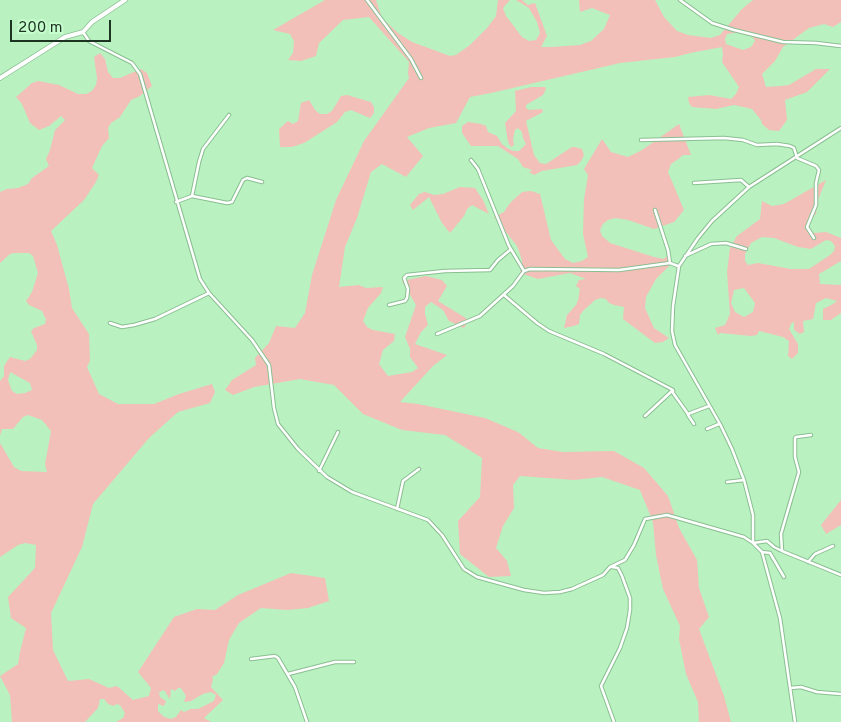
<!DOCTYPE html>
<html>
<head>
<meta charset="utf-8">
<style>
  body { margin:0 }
  #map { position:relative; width:841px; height:722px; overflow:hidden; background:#baf1c1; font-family:Overpass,sans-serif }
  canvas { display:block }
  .scale { position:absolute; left:10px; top:20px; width:101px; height:22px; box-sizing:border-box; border:2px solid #1e3422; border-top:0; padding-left:6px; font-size:15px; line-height:18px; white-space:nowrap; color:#1e3422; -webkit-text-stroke:4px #c7fece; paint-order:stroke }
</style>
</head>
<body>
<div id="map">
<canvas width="841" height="722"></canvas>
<div class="scale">200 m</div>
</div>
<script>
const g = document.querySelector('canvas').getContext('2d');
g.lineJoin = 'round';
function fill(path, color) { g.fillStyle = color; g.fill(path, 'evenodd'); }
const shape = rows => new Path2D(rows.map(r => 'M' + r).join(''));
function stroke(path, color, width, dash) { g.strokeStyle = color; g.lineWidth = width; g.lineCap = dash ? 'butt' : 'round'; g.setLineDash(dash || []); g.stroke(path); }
fill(shape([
  [325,0,376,0,382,18,398,33,412,42,450,56,456,55,470,45,487,28,496,16,498,0,510,0,503,8,506,16,522,37,529,41,536,40,540,33,537,22,529,8,516,0,522,0,528,5,535,3,547,36,541,47,552,47,580,45,591,41,604,29,610,15,592,8,580,12,579,0,655,0,664,17,677,31,688,35,711,38,720,35,742,9,753,0,841,0,841,22,833,27,824,24,809,28,783,47,775,61,762,74,766,87,781,86,789,85,816,69,830,69,807,92,785,100,787,120,779,131,769,130,762,124,761,120,752,109,734,105,716,109,692,107,689,103,688,97,709,95,731,99,736,94,739,87,722,62,723,55,722,47,690,53,675,57,620,63,491,93,470,97,456,123,429,128,407,137,423,156,406,177,382,164,371,172,357,218,345,247,339,287,359,285,366,288,383,287,381,293,368,308,363,321,367,327,373,330,395,334,394,341,383,350,379,364,388,376,412,372,418,368,410,357,410,349,405,337,416,305,402,281,426,276,442,280,447,286,438,301,469,320,464,328,449,321,443,310,431,302,425,307,425,314,428,325,421,332,415,344,447,355,433,366,400,402,418,404,485,418,518,432,538,448,563,452,614,451,644,468,668,496,679,528,697,560,699,588,709,617,699,629,724,696,731,722,699,722,698,702,686,674,679,639,680,626,663,589,656,555,653,522,640,490,602,477,574,480,520,476,513,485,514,508,503,526,496,548,507,561,511,576,489,577,460,554,458,521,480,497,482,458,445,435,402,430,363,414,334,385,300,379,254,387,233,395,225,390,232,380,256,365,255,358,269,343,276,326,295,328,305,313,312,275,336,200,364,141,409,78,408,73,409,62,369,17,343,20,319,43,316,56,301,61,288,60,293,53,294,41,290,34,273,30],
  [746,31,750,33,755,41,751,47,743,50,726,44,725,39,727,34],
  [100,53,105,59,108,72,113,78,120,78,141,69,147,73,152,86,140,96,131,100,120,117,111,123,108,128,109,138,102,146,92,168,99,175,96,182,84,200,51,231,57,245,69,289,72,308,89,334,90,361,87,367,99,394,118,404,154,404,179,394,212,384,215,392,210,403,178,412,149,438,93,504,82,547,51,613,53,650,68,681,89,679,109,688,117,686,133,700,149,696,151,688,138,672,174,617,197,609,215,610,238,595,291,573,325,578,329,601,308,608,287,610,261,608,239,623,229,640,224,663,217,674,212,677,213,679,211,687,223,700,204,718,211,722,116,722,123,718,125,713,120,705,116,704,114,706,108,704,104,699,100,699,98,708,85,722,12,722,10,695,0,676,18,664,20,652,26,628,11,618,8,597,35,568,36,545,25,543,18,545,0,557,0,443,14,467,21,471,47,472,45,464,51,431,42,420,28,415,23,417,13,429,2,429,0,436,0,381,4,376,4,366,10,357,25,361,30,359,37,350,37,345,31,331,34,328,45,324,46,319,42,311,29,305,26,301,32,292,38,273,33,256,29,253,14,253,10,254,0,263,0,192,7,189,18,188,28,184,32,178,49,166,46,159,50,150,55,130,65,120,61,116,49,126,39,130,30,123,22,104,16,97,32,83,38,81,59,85,78,94,86,94,92,91,96,85,97,78,94,57],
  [10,372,30,383,32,390,25,393,17,394,12,391,8,380],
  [178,688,181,688,186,696,184,702,191,701,203,694,211,692,216,695,214,701,198,709,191,709,184,712,181,710,176,717,171,719,164,717,158,711,158,704,164,706,166,701,160,697,159,692,164,690,170,699,171,689,175,691],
  [531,87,545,87,546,89,543,95,526,105,526,108,529,110,542,109,543,112,526,121,534,155,540,163,546,164,572,147,575,147,582,149,584,155,581,161,577,165,542,171,534,175,529,172,532,170,523,167,518,159,498,146,471,146,462,133,462,126,468,122,481,124,486,126,488,132,497,136,502,144,507,148,513,151,519,151,526,144,523,138,522,132,518,128,515,130,513,139,514,145,511,147,508,142,505,123,516,111,515,91],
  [347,95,371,102,374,107,374,113,370,118,351,110,345,112,337,122,304,143,292,147,280,147,279,129,288,121,293,124,298,121,301,103,309,100,315,110,320,114,327,114,332,111,341,96],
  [679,124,691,155,683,155,677,160,671,164,668,172,684,210,674,222,654,229,628,220,615,218,608,220,603,224,600,230,602,236,610,243,654,257,664,259,668,255,671,264,656,279,646,297,645,308,654,328,669,338,663,342,655,343,623,319,624,307,614,305,609,303,606,299,601,298,595,300,583,311,580,315,579,324,574,326,564,328,567,315,576,305,578,300,580,289,576,286,579,280,586,279,570,273,538,279,520,273,522,261,520,254,517,246,494,217,504,212,510,203,522,192,531,191,540,194,551,240,565,259,573,263,582,261,588,257,583,234,584,199,588,175,584,169,602,139,611,152,628,157,642,150],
  [826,180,818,200,816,214,808,221,807,226,814,233,826,232,841,238,841,261,819,274,820,284,841,285,841,313,831,320,823,320,823,309,833,304,837,301,826,298,816,303,813,319,803,321,804,332,800,334,794,330,794,323,792,322,789,329,798,344,798,353,792,359,788,356,789,341,783,337,759,331,757,335,751,336,720,333,718,335,715,328,725,325,730,314,727,272,730,248,737,236,760,219,762,201,772,206,784,204],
  [762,237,774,238,798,247,811,249,826,240,831,241,835,246,834,251,830,255,809,269,791,269,758,263,748,265,745,261,745,254,751,243],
  [744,288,755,303,753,312,744,317,735,312,731,303,734,290],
  [460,187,475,188,483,200,489,214,472,205,467,209,464,216,450,233,442,223,429,197,413,210,410,205,419,194,425,192,434,195,443,194],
  [841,500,841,525,826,534,821,525]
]), '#f2c0b8');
const street = shape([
  [367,0,411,59,421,78],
  [680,0,712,23,734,30,783,42,816,43,841,46],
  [83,32,89,41,132,63,140,74,200,279,209,293,252,340,269,365,274,408,278,424,298,449,327,477,352,492,428,520,442,535,464,569,477,577,524,590,544,593,560,592,572,589,603,575,610,567,625,560,634,545,645,519,667,515,744,537,753,543,767,541,774,547,782,551,841,575],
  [641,140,724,138,743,140,757,145,777,144,790,146,794,148,797,158,816,166,819,170,816,183,816,205,807,227,814,238],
  [694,183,741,180,749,187],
  [192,196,199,162,203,149,229,115],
  [176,202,192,196,227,203,232,202,243,180,247,178,262,182],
  [655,210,668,250,670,263],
  [685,256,711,244,726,243,746,249],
  [524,271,530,269,619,270,670,263,678,266],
  [504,295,537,323,549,331,604,354,673,390,673,393,688,414,709,406],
  [389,305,405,301,407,298,408,289,404,278,407,275,445,271,490,270,498,260,510,250],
  [110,323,122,327,134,325,155,319,209,293],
  [437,334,480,316,513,286,524,271,509,246,478,169,471,160],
  [688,415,694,424],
  [645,416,673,390],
  [707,429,719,424],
  [319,471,338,432],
  [727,482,744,480],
  [397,509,403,481,419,469],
  [782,551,781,534,799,472,795,457,795,438,796,437,811,435],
  [762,552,770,553,784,577],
  [808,562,815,554,833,546],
  [612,567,618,568,622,576,630,598,630,610,627,628,620,648,601,686,614,722],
  [251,659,275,656,278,658,295,687,307,722],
  [288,674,335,662,354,662],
  [791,688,801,687,817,692,841,694],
  [795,722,780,618,762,552,753,543,753,515,744,480,732,449,720,424,675,345,672,331,673,306,679,266,698,238,712,221,749,187,841,128]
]);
const secondary = shape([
  [0,78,65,37,83,32,92,22,125,0]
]);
stroke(street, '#8abf91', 4.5);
stroke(secondary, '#8abf91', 5.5);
stroke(street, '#fff', 2.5);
stroke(secondary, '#fff', 4);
</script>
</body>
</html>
